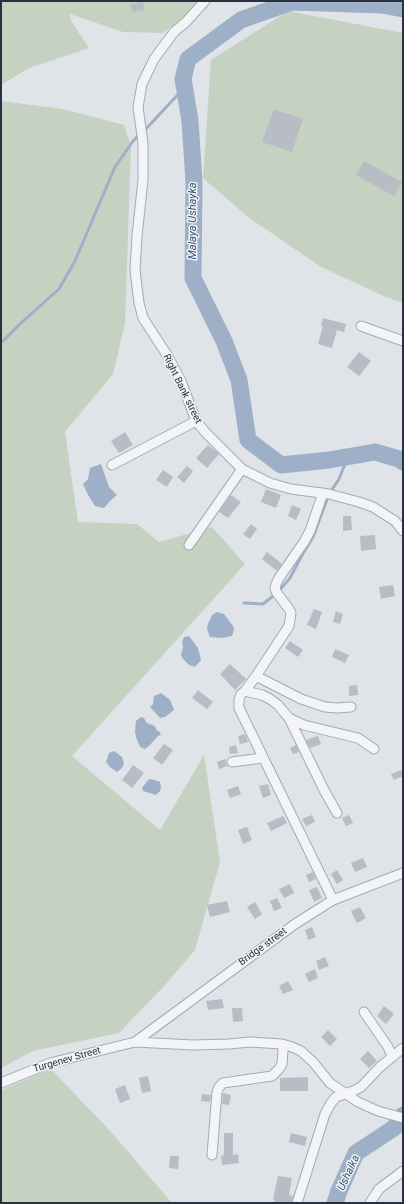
<!DOCTYPE html>
<html>
<head>
<meta charset="utf-8">
<style>
  body { margin:0 }
  #map { position:relative; width:404px; height:1204px; overflow:hidden; background:#e0e3e8; font-family:Roboto,sans-serif }
  canvas { display:block }
  .frame { position:absolute; inset:0; border:2px solid #29313f; pointer-events:none }
</style>
</head>
<body>
<div id="map">
<canvas width="404" height="1204"></canvas>
<div class="frame"></div>
</div>
<script>
const g = document.querySelector('canvas').getContext('2d');
g.lineJoin = 'round';
function fill(path, color) { g.fillStyle = color; g.fill(path, 'evenodd'); }
const shape = rows => new Path2D(rows.map(r => 'M' + r).join(''));
function stroke(path, color, width, dash) { g.strokeStyle = color; g.lineWidth = width; g.lineCap = dash ? 'butt' : 'round'; g.setLineDash(dash || []); g.stroke(path); }
function label(font, color, halo, rows, align = 'center') {
  g.font = font + ' Roboto,sans-serif'; g.lineWidth = 3; g.setLineDash([]); g.textBaseline = 'middle'; g.strokeStyle = halo; g.fillStyle = color; for (const [text, x, y, turn = 0] of rows) {
    g.save(); g.translate(x, y); g.rotate((+turn || 0) * Math.PI / 180); g.textAlign = isNaN(turn) ? turn : align; if (halo) g.strokeText(text, 0, 0); g.fillText(text, 0, 0); g.restore();
  }
}
fill(shape([
  [2,1,210,1,162,33,123,32,70,14,71,21,89,48,29,68,1,85,1,6],
  [288,11,403,33,403,303,386,297,321,267,248,217,203,178,211,60],
  [1,101,63,109,124,125,131,146,125,323,113,374,65,432,78,522,137,524,159,542,212,527,245,564,72,756,160,830,204,755,220,862,195,950,165,985,119,1033,33,1051,1,1068],
  [51,1069,113,1134,172,1203,1,1203,1,1090]
]), '#c5d2c2');
fill(shape([
  [101,464,109,487,117,495,110,501,104,508,95,506,87,493,83,484,88,479,90,468],
  [217,612,224,614,233,626,234,629,232,636,222,638,210,637,209,635,207,628,208,624,212,615],
  [189,636,198,648,201,660,195,667,189,665,183,659,181,655,183,647,182,642,184,637],
  [161,693,170,700,174,710,165,717,160,718,150,707,153,704,154,696],
  [141,717,144,718,146,722,149,724,155,726,157,731,159,731,161,735,158,736,150,745,145,749,140,747,136,737,135,732,136,721],
  [114,751,122,757,124,764,122,768,117,772,111,768,106,762,109,753],
  [151,779,160,782,161,787,160,791,156,795,143,791,142,788,148,780]
]), '#9db0c7');
stroke(shape([
  [144,131,184,88],
  [1,343,21,323,59,289,75,261,115,167,133,141,139,135],
  [244,603,263,604,277,593,290,578,302,555,313,537,329,494,339,479,348,456]
]), '#9db0c7', 3);
stroke(shape([
  [403,9,382,5,292,2,241,20,188,59,183,79,190,121,194,182,193,278,224,341,239,380,248,440,281,465,329,460,375,452,399,459,403,462],
  [335,1203,339,1191,356,1153,394,1128,403,1115]
]), '#9db0c7', 17);
fill(shape([
  [143,2,144,10,132,12,131,4],
  [274,109,303,119,292,152,262,142],
  [364,161,402,182,394,196,356,175],
  [323,318,346,324,344,332,337,330,332,348,318,344,323,326,321,326],
  [359,352,371,361,359,376,347,367],
  [125,432,133,445,119,453,111,441],
  [208,445,219,454,207,468,196,458],
  [187,466,193,471,184,483,177,477],
  [163,470,173,477,167,487,156,480],
  [266,489,281,495,276,508,261,502],
  [231,495,241,502,228,518,219,512],
  [292,505,301,509,296,520,288,516],
  [343,516,351,516,352,530,343,531],
  [251,524,257,529,250,539,243,534],
  [375,535,376,549,361,551,360,536],
  [267,552,282,564,277,571,262,559],
  [393,585,395,596,381,599,379,587],
  [314,609,322,612,316,629,307,625],
  [336,611,343,614,340,624,333,622],
  [290,641,303,650,298,657,285,648],
  [335,649,349,655,345,663,332,657],
  [230,664,246,679,235,690,220,674],
  [357,685,358,695,349,696,349,686],
  [198,690,213,702,207,709,192,698],
  [245,734,248,742,240,744,238,736],
  [318,736,321,744,310,748,306,740],
  [164,744,173,750,162,765,153,758],
  [236,745,238,753,230,754,229,747],
  [296,745,299,752,293,754,290,748],
  [225,759,227,766,219,769,217,762],
  [133,765,144,773,132,788,122,780],
  [401,770,403,776,394,780,391,774],
  [268,784,271,795,263,798,259,786],
  [238,786,241,794,230,798,227,790],
  [312,815,315,822,306,826,302,819],
  [349,815,353,823,346,826,342,818],
  [283,816,287,823,271,831,267,823],
  [247,827,252,840,243,844,238,830],
  [363,858,367,867,355,872,351,863],
  [337,870,343,880,337,884,331,874],
  [313,872,316,879,309,882,306,875],
  [290,884,294,893,284,898,279,889],
  [317,887,322,898,314,902,309,890],
  [277,898,282,908,274,911,270,901],
  [227,901,230,912,210,917,207,905],
  [255,902,262,914,255,919,247,907],
  [360,907,366,918,357,923,351,911],
  [312,927,316,937,308,940,305,930],
  [325,957,329,966,319,970,316,961],
  [315,969,318,978,309,982,305,974],
  [288,981,293,990,283,994,279,986],
  [222,999,224,1008,208,1010,206,1001],
  [384,1006,394,1014,386,1024,377,1016],
  [232,1008,242,1008,243,1021,233,1022],
  [328,1030,337,1039,330,1046,321,1037],
  [368,1051,377,1061,369,1068,360,1059],
  [148,1076,151,1091,142,1093,139,1078],
  [308,1077,308,1091,280,1091,280,1078],
  [125,1085,130,1099,120,1103,115,1089],
  [223,1093,231,1095,229,1105,222,1104],
  [202,1094,211,1095,210,1102,201,1101],
  [224,1133,233,1133,233,1155,238,1154,239,1163,222,1165,221,1156,224,1155],
  [291,1133,307,1137,305,1146,289,1142],
  [170,1156,179,1156,178,1169,169,1168],
  [278,1176,292,1178,289,1195,293,1196,291,1203,274,1202,275,1200,273,1199]
]), '#b7bcc5');
const minor = shape([
  [205,1,186,22,174,32,154,59,142,84,138,107,143,143,143,180,137,236,135,270,139,303,143,318,167,355,181,381,196,421,206,433,242,469,270,483,291,489,329,494,359,502,373,507,395,521,403,531],
  [361,326,403,341],
  [112,465,196,421],
  [323,493,310,531,304,542,279,578,276,584,275,589,277,593,289,609,291,613,289,626,256,676,245,691,241,694,239,700,239,708,333,900],
  [189,545,242,469],
  [256,676,301,699,325,707,337,708,351,707],
  [245,691,262,695,270,699,278,705,289,718,324,790,337,813],
  [289,718,304,725,358,738,374,749],
  [232,762,262,758],
  [364,1012,388,1047,392,1056],
  [135,1042,295,924,333,900,403,873],
  [1,1083,50,1063,135,1042,193,1045,229,1044,250,1042,282,1044,292,1047,301,1051,313,1062,330,1083,358,1102,378,1111,403,1118],
  [212,1155,217,1092,219,1087,223,1083,272,1076,279,1069,282,1064,283,1051,282,1044],
  [297,1203,325,1114,331,1103,336,1097,353,1091,361,1087,380,1067,403,1048],
  [370,1203,379,1189,403,1171]
]);
stroke(minor, '#a5aab2', 11);
stroke(minor, '#f3f4f7', 9);
label('10px', '#29313f', '#eff2f6', [
  ["Right Bank street",182,389,64],
  ["Bridge street",263,947,-36],
  ["Turgenev Street",67,1060,-16]
]);
label('italic 11px', '#354f71', '#eff2f6', [
  ["Malaya Ushayka",193,221,-90],
  ["Ushaika",349,1173,-65]
]);
</script>
</body>
</html>
